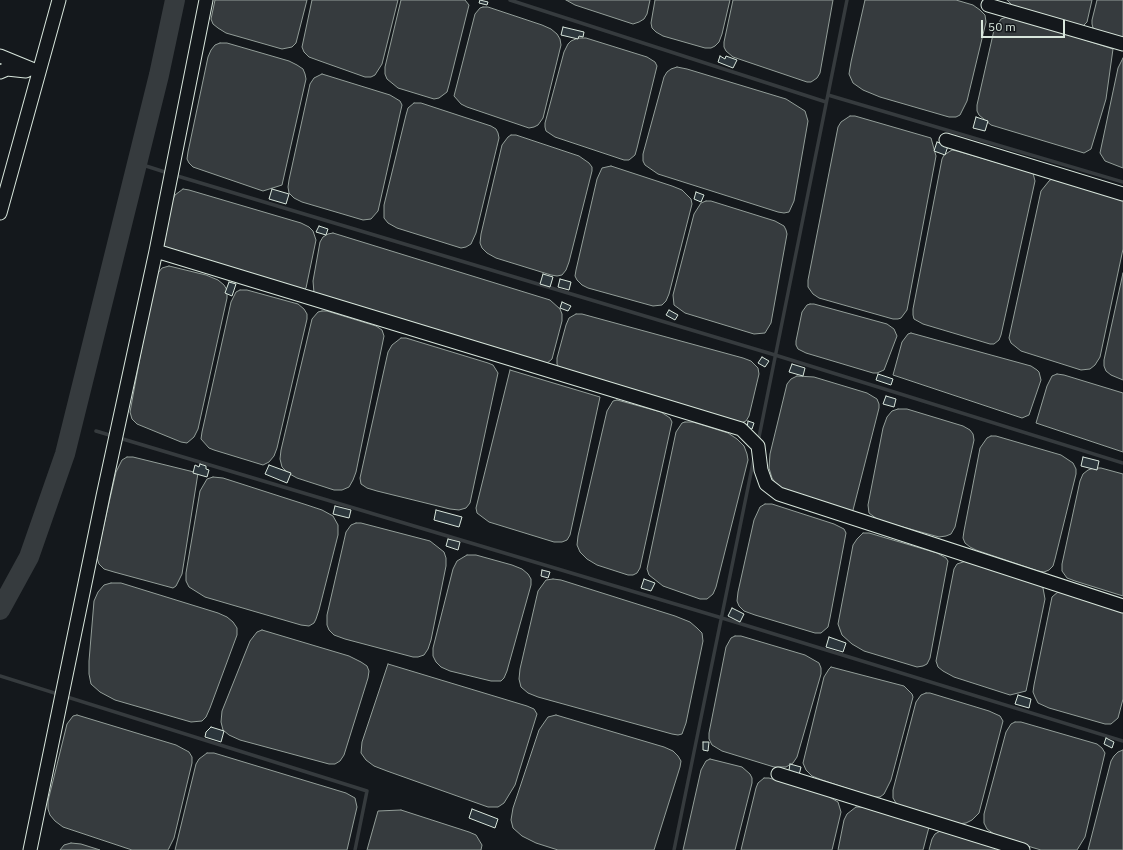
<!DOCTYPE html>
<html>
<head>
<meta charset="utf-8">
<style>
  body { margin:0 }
  #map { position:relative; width:1123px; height:850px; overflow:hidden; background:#14181c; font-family:"IBM Plex Sans",sans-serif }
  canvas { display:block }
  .scale { position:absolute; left:981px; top:20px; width:84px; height:18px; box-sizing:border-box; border:2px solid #d8e6dc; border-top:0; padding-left:5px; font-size:12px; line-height:14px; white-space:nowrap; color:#d8e6dc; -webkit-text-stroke:3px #14181c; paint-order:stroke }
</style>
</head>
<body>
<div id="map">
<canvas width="1123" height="850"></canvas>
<div class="scale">50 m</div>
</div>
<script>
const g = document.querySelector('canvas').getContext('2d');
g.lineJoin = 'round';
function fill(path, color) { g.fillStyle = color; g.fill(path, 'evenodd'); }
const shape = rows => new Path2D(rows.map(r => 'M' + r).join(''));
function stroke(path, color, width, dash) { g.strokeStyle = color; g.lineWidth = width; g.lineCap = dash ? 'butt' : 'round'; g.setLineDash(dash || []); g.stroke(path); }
const water = shape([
  [215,0,307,0,296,43,292,47,282,49,226,33,218,28,213,24,211,19,215,0],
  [312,0,398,0,382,64,375,75,371,77,365,77,320,61,309,57,304,52,302,47,312,0],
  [401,0,465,0,469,5,449,85,447,92,439,98,434,99,398,88,387,79,385,74,385,67,401,0],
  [566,0,650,0,647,14,644,19,639,22,633,24,575,5,566,0],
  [655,0,730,0,722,34,719,42,715,46,711,48,705,48,663,36,656,32,652,28,651,23,655,0],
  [733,0,833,0,820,73,817,78,811,82,807,82,733,57,726,51,724,47,724,42,733,0],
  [865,0,956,0,973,5,980,10,985,15,986,22,967,101,960,115,956,117,949,117,880,97,863,90,853,83,849,74,851,62,865,0],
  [1007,0,1092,0,1087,22,1082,27,1013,6,1007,0],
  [1097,0,1123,0,1123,40,1096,30,1093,28,1092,24,1092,20,1097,0],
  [483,7,488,7,542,25,551,29,557,34,560,39,561,45,543,118,538,125,534,127,529,128,467,107,461,104,454,96,475,14,480,8,483,7],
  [1007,17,1014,17,1113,49,1106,99,1091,149,1084,153,991,125,979,115,977,111,977,105,994,30,1001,19,1007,17],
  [578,38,586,38,647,57,655,62,657,66,637,148,635,155,629,160,624,160,555,137,546,131,545,127,545,123,564,52,568,44,571,41,578,38],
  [220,43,227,43,289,61,297,65,303,69,305,74,306,79,282,185,263,191,193,167,189,163,187,159,188,152,208,57,211,50,215,45,220,43],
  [1123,58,1123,168,1105,161,1100,153,1118,68,1123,58],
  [677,67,687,69,786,99,805,111,808,121,794,201,789,212,784,213,778,212,658,174,645,165,643,161,643,154,664,77,667,72,671,69,677,67],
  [322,74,390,95,400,101,402,105,378,211,371,219,363,220,302,202,294,198,289,193,288,187,289,180,310,84,314,78,322,74],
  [414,103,421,103,491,126,496,129,498,133,499,138,476,233,471,244,466,247,461,248,397,228,388,223,384,218,384,205,406,115,408,108,414,103],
  [850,116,855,116,931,138,936,156,907,310,901,318,898,319,893,319,819,298,813,294,808,287,808,280,838,127,841,122,850,116],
  [511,135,516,135,579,156,589,163,592,167,592,171,569,262,566,270,562,275,557,276,551,275,496,258,487,253,482,248,480,243,481,234,502,145,508,137,511,135],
  [952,150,957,151,1033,173,1035,181,1001,335,999,340,994,344,990,344,923,324,914,319,913,315,913,309,942,159,944,155,952,150],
  [611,166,672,186,682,190,691,199,692,204,669,294,666,301,662,305,653,306,588,288,582,285,577,280,575,276,576,270,597,179,602,168,611,166],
  [1053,178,1123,197,1123,249,1100,357,1095,365,1090,369,1081,370,1021,351,1011,343,1009,338,1041,191,1049,181,1053,178],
  [183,189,189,190,301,223,309,227,313,231,316,240,306,288,304,290,165,249,164,245,172,201,175,195,183,189],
  [706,201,711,201,775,221,784,226,786,230,787,234,771,323,765,333,754,334,685,313,674,305,673,295,694,214,701,203,706,201],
  [333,233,550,300,560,309,562,314,562,321,552,359,545,365,314,293,313,281,320,242,323,237,328,234,333,233],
  [169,266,206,275,218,280,224,285,227,290,227,298,198,429,194,437,187,443,181,442,137,424,132,419,130,412,154,281,158,273,162,268,169,266],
  [1123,273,1123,380,1111,375,1106,371,1104,366,1104,360,1123,273],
  [240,290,247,290,298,304,304,309,307,314,307,319,277,448,274,456,269,462,263,465,214,450,209,448,201,439,202,432,231,302,236,292,240,290],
  [810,304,814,304,887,324,894,329,897,336,884,370,877,373,873,373,806,353,798,349,796,345,796,341,802,312,807,305,810,304],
  [322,311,327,311,376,326,382,330,384,336,356,472,353,480,349,487,342,490,334,490,297,478,288,473,282,467,280,459,281,450,312,319,318,312,322,311],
  [576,314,582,314,743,358,751,361,758,368,759,374,749,416,746,421,741,423,559,368,557,364,557,358,566,325,569,318,576,314],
  [911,333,1031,366,1037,370,1039,372,1041,380,1029,415,1022,418,893,375,902,342,908,334,911,333],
  [401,338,406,338,488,363,493,365,498,373,470,503,466,508,459,510,450,509,377,491,367,488,361,484,360,478,388,352,392,345,401,338],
  [510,370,600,397,570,535,567,540,562,542,554,542,489,522,477,513,476,508,510,370],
  [1057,374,1064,375,1123,393,1123,452,1036,423,1047,386,1052,376,1057,374],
  [797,376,814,377,867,393,877,399,879,404,879,408,852,514,778,487,772,478,769,468,770,454,787,384,791,379,797,376],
  [617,400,661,412,670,418,672,422,640,568,637,573,633,575,628,575,597,565,587,559,580,552,577,545,578,536,607,411,613,401,617,400],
  [898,409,907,409,963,426,970,430,973,434,974,440,955,527,951,534,946,536,939,537,892,524,877,519,869,513,868,505,883,428,887,417,892,411,898,409],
  [685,422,693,422,728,433,737,439,744,446,747,454,748,460,716,587,713,594,707,599,700,599,663,586,649,575,647,569,676,432,682,423,685,422],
  [991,436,996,436,1061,455,1073,463,1076,469,1076,474,1055,559,1053,566,1049,570,1044,572,1038,571,976,550,970,547,965,543,963,538,964,531,980,448,987,438,991,436],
  [127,457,133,457,198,473,182,574,176,586,173,588,114,572,104,569,99,564,97,558,98,551,116,472,122,460,127,457],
  [1094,468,1101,468,1123,474,1123,596,1075,581,1067,578,1062,571,1062,564,1080,481,1083,474,1088,470,1094,468],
  [213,477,223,478,307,505,322,510,333,516,338,525,338,535,319,610,316,619,314,623,309,626,301,625,205,597,189,587,186,581,186,573,200,491,207,479,213,477],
  [765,504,772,504,834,524,844,529,846,533,830,618,828,627,821,633,815,633,755,615,744,611,739,606,737,601,738,592,754,520,760,507,765,504],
  [356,523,361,523,430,541,444,552,446,558,446,566,431,640,428,649,424,655,418,657,413,657,345,639,334,635,329,630,327,625,327,615,346,532,351,525,356,523],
  [863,533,869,533,937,553,946,558,948,561,930,658,927,664,923,666,917,667,864,651,852,644,842,635,838,624,853,545,857,539,863,533],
  [467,555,476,555,512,565,522,569,528,574,531,579,531,585,507,671,504,678,501,681,491,681,450,671,441,667,436,662,433,656,433,648,453,569,457,561,467,555],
  [966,561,1038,584,1043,588,1045,599,1026,691,1010,695,954,677,943,671,938,667,936,661,954,569,957,564,966,561],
  [553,579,561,580,675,616,690,622,697,628,702,633,703,641,686,723,682,734,678,735,672,734,538,697,528,693,521,687,519,679,520,669,538,591,546,580,553,579],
  [111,583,121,583,218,613,227,617,233,622,237,628,237,635,210,708,206,717,202,721,191,722,115,700,100,692,91,684,89,674,89,661,94,601,98,592,104,585,111,583],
  [1059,591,1123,607,1123,699,1118,718,1111,724,1105,724,1049,708,1038,703,1035,697,1033,692,1034,685,1052,597,1059,591],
  [262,630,349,656,361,662,367,666,369,671,368,678,344,755,340,761,335,764,329,764,240,740,229,735,223,730,221,722,222,711,250,641,257,632,262,630],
  [735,636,741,636,805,655,819,663,821,668,821,674,797,757,793,763,786,767,774,767,722,751,712,745,709,739,709,733,726,647,731,638,735,636],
  [388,664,527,706,534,709,537,714,515,785,504,803,498,807,488,807,387,771,374,766,366,760,361,753,362,742,388,664],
  [831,667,904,686,912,694,913,697,891,780,884,794,880,797,873,797,822,780,812,776,806,770,803,763,824,677,829,669,831,667],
  [926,693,930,693,989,711,1000,716,1003,721,979,813,972,820,966,823,958,824,901,807,896,803,893,798,893,790,916,702,921,695,926,693],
  [77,715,176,745,189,752,192,757,192,763,174,838,168,850,132,850,63,827,55,821,50,815,48,809,48,801,67,724,73,716,77,715],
  [556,715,664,747,673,751,678,756,681,761,680,767,654,850,558,850,536,843,522,836,513,828,511,820,513,808,539,730,548,717,556,715],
  [1015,722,1021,722,1097,744,1102,748,1105,753,1085,837,1077,850,1041,850,1004,839,994,834,987,829,984,823,984,814,1006,732,1011,724,1015,722],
  [1123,750,1123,850,1088,850,1111,761,1114,756,1118,752,1123,750],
  [207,753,214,753,346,793,355,798,357,807,347,850,175,850,196,764,199,759,207,753],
  [710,759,742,767,750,774,752,778,752,783,735,850,683,850,701,770,706,761,710,759],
  [764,778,769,778,826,795,838,802,841,812,832,850,741,850,756,788,758,783,764,778],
  [856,807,863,807,929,827,923,850,838,850,844,820,847,814,856,807],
  [401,810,469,832,476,835,482,845,481,850,367,850,378,811,401,810],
  [942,830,1004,850,929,850,932,839,935,834,942,830],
  [71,843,81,844,100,850,60,850,64,845,71,843]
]);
fill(water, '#363b3e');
stroke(water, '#939e99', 1);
stroke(shape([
  [510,0,826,102],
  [828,95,1123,182],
  [146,166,168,173],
  [174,175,775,355,1123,463],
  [96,431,722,618,1123,741],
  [758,442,847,0],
  [0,676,367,791,355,850],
  [674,850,754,458]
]), '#363b3e', 3.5);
stroke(shape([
  [0,610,29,557,65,454,159,75,175,0]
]), '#363b3e', 20);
const building = shape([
  [480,0,488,2,487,5,479,3,480,0],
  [563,27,584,32,583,37,579,36,578,39,561,35,563,27],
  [720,56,725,59,726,56,737,60,733,68,718,62,720,56],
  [976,117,988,121,985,131,973,128,976,117],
  [937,142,948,146,945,155,934,151,937,142],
  [272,189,289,194,286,204,269,199,272,189],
  [696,192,704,195,701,202,694,199,696,192],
  [319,226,328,229,326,235,316,232,319,226],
  [543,274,553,277,550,287,540,284,543,274],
  [560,279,571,282,569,290,558,287,560,279],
  [229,282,236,284,232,296,225,293,229,282],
  [562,302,571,306,568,311,560,308,562,302],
  [669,310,678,315,675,320,666,315,669,310],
  [762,357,769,361,765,367,758,363,762,357],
  [792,364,805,368,803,376,789,372,792,364],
  [878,374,893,379,891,385,876,380,878,374],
  [886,396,896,399,894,407,883,404,886,396],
  [748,421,754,423,752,429,747,428,748,421],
  [1083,457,1099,461,1097,470,1081,466,1083,457],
  [200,464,206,466,206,469,209,470,207,477,193,473,195,465,199,467,200,464],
  [269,465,291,473,287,483,265,474,269,465],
  [335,506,351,510,349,518,333,514,335,506],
  [436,510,462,517,459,527,434,520,436,510],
  [448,539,460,542,458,550,446,546,448,539],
  [542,570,550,572,548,578,541,576,542,570],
  [644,579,655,583,651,591,641,588,644,579],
  [732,608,744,614,740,622,728,616,732,608],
  [829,637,846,643,843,652,826,647,829,637],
  [1018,695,1031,699,1029,708,1015,704,1018,695],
  [211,727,224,731,221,742,205,737,206,732,211,727],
  [1106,738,1114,742,1112,748,1104,744,1106,738],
  [703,742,709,742,708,751,703,750,703,742],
  [790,764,801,767,798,779,788,776,790,764],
  [472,809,498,819,495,828,469,818,472,809]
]);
fill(building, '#2c363c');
stroke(building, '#d8e6dc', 1);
const minor = shape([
  [988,5,1123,44],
  [0,56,39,72],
  [0,72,7,69,26,71],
  [946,140,1123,194],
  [0,213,59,0],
  [156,251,741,429,758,446,761,470,766,484,779,494,1123,606],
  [778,774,1023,850],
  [30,850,103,496,156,251,206,0]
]);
stroke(minor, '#d8e6dc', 15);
stroke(minor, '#14181c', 13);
</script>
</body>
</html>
